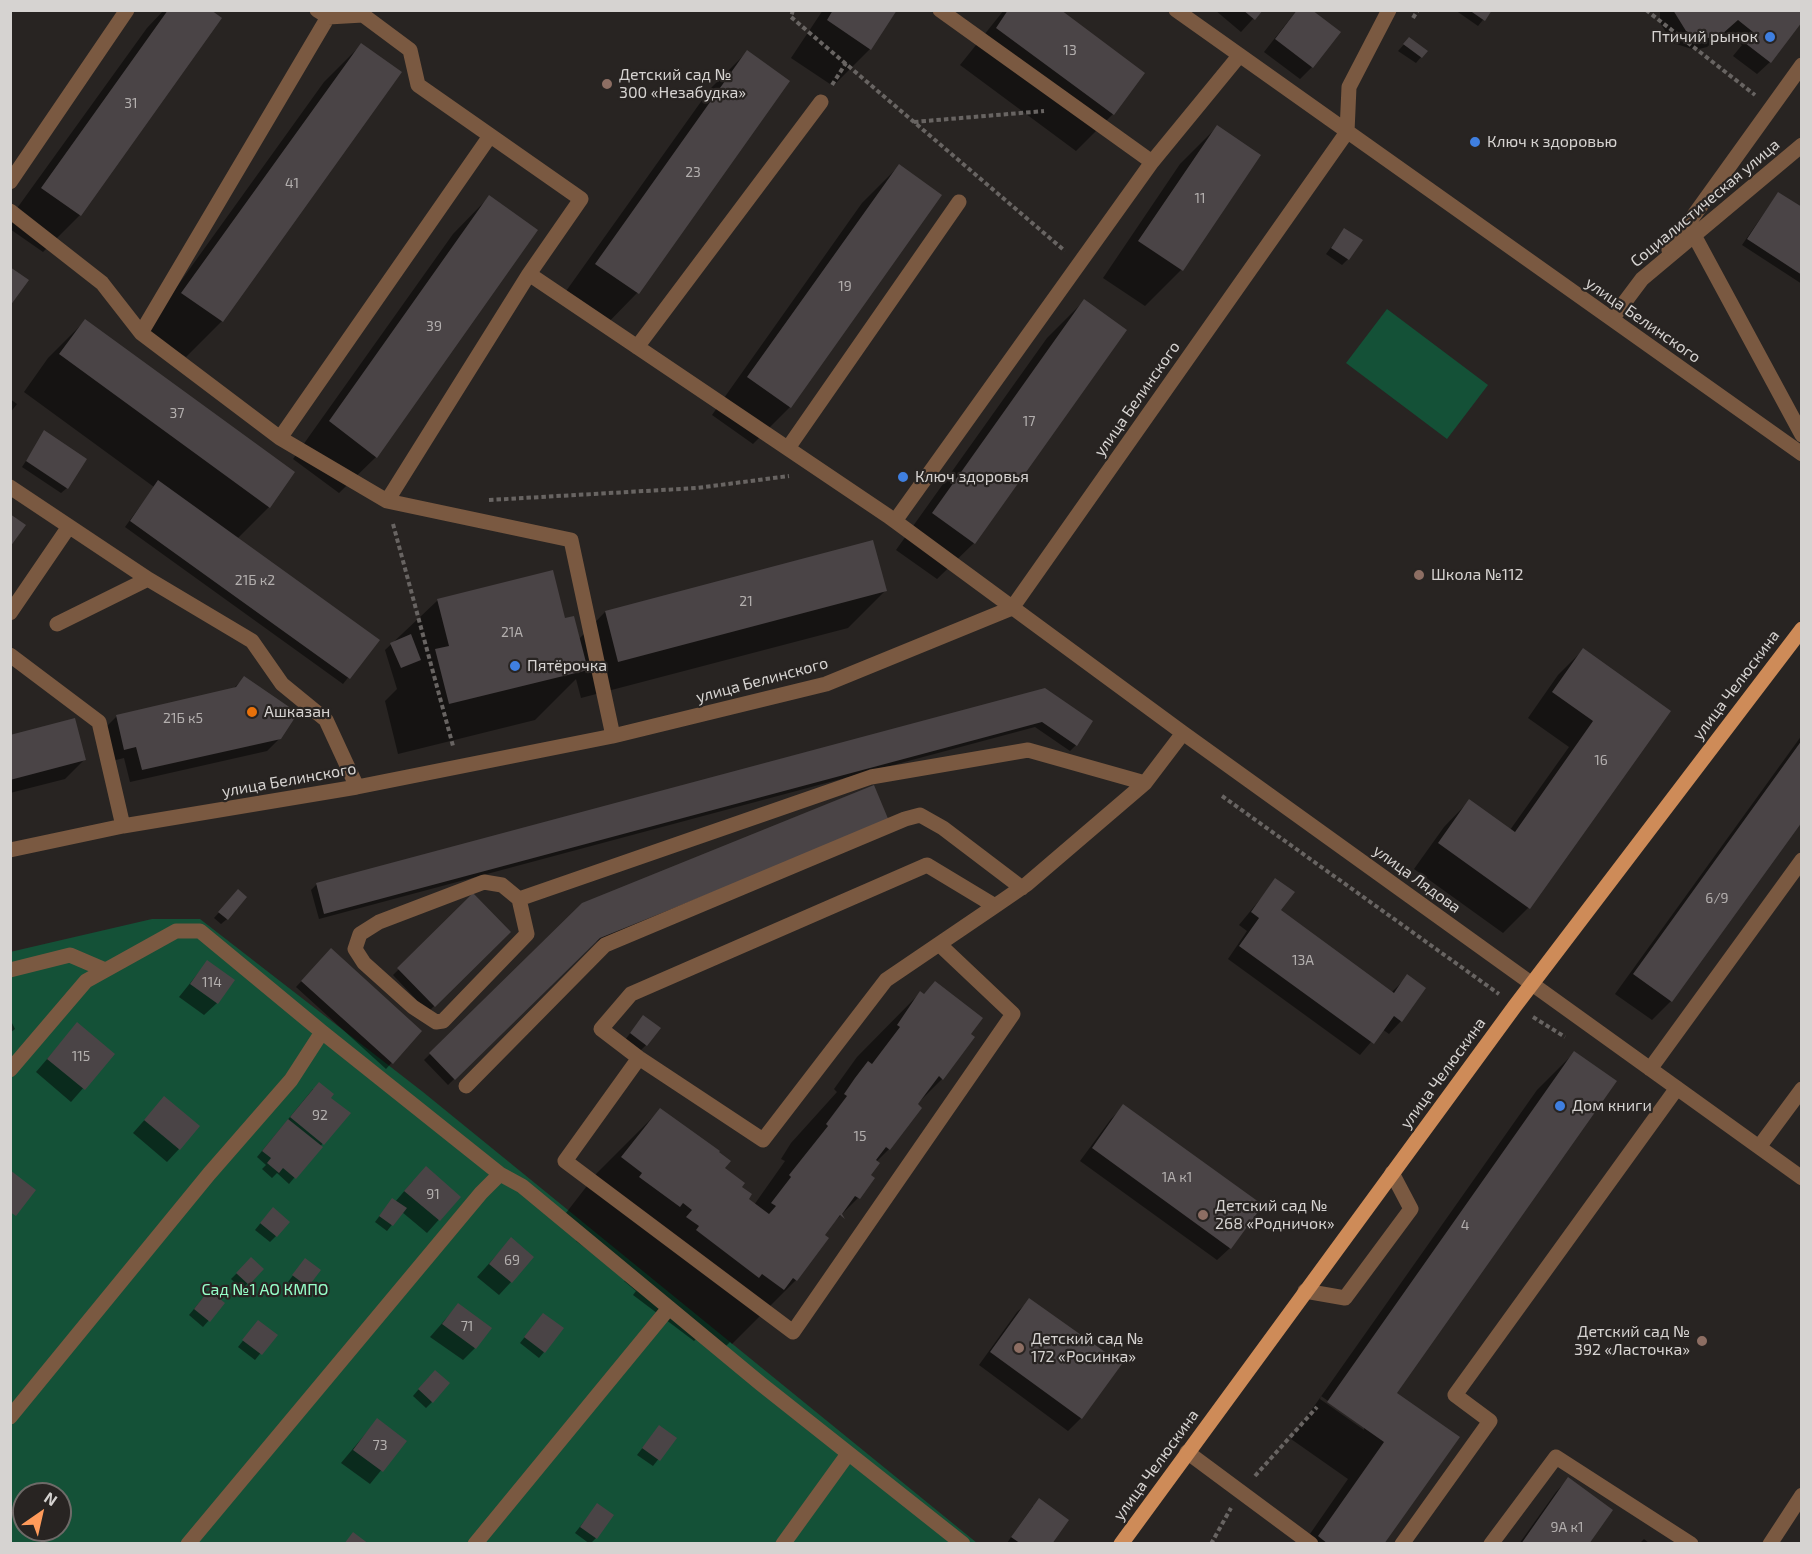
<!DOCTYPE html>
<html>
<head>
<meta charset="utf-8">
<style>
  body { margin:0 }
  #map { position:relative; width:1812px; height:1554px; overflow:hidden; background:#282422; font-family:"Exo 2",sans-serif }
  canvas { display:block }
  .frame { position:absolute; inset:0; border:12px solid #d6d3d1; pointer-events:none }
  .north { position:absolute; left:12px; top:1482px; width:60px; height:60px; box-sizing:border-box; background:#282422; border:2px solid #6e6a68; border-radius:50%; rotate:34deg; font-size:16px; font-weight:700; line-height:24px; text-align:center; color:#d6d3d1 }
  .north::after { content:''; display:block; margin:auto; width:21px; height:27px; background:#ff9b5b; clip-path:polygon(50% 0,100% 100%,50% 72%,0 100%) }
</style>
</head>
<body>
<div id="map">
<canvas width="1812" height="1554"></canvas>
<div class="frame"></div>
<div class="north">N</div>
</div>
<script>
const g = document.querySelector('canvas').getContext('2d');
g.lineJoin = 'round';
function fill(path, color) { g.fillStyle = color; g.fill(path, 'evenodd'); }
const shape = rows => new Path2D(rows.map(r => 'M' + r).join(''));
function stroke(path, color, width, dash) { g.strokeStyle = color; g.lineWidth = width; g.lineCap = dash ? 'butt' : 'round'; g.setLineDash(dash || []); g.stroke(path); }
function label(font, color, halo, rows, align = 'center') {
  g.font = font + ' "Exo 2",sans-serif'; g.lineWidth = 4.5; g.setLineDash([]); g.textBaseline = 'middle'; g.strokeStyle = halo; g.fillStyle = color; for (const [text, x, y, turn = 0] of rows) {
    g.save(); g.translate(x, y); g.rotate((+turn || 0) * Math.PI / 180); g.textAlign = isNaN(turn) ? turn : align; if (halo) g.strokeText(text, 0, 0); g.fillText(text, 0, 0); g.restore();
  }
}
fill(shape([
  [1387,309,1488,385,1447,439,1346,363],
  [152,919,200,919,423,1092,977,1543,11,1543,10,952],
  [24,1494,60,1494,60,1530,24,1530]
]), '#145137');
fill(shape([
  [164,10,209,10,219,19,80,215,43,252,10,229,10,218,147,28],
  [823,10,896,10,870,49,833,86,791,58],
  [1004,10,1058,10,1143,73,1113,114,1076,151,960,65],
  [1215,10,1261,10,1241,32],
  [1297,10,1312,67,1300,79,1264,52],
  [1455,10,1488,10,1490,11,1478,26],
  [1660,10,1802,10,1770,62,1757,74,1733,56,1742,45,1724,32,1707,47,1695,50,1673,43,1660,23],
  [1409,39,1421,57,1416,63,1398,51],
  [361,45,222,321,186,357,145,331,324,82],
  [747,52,788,81,637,293,601,330,559,301,710,89],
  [1217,127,1181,270,1145,306,1103,278,1180,164],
  [899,166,940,195,790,407,753,444,712,415,862,203],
  [1778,193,1802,209,1802,284,1742,245],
  [489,197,376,457,339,493,293,459,453,234],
  [1344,230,1348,259,1342,265,1326,254],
  [1084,301,974,543,937,579,896,550,1047,338],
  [85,321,269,507,237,539,378,640,343,684,125,527,154,487,24,392,48,358],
  [10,399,17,404,10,413],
  [45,432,67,488,61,493,22,467],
  [885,591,848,628,581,698,576,679,535,720,398,754,385,701,397,689,385,650,438,600,564,620,579,639,605,612],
  [1583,650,1669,711,1528,908,1503,933,1414,869,1444,827,1469,801,1510,830,1569,747,1528,718,1558,675],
  [244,678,280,738,267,751,130,782,124,758,112,761,104,729,117,716,232,690],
  [1045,689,1076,745,1070,751,1035,727,319,919,311,890,317,884],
  [1802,735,1802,819,1671,1001,1652,1020,1615,994],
  [10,737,84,760,65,779,10,793],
  [881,827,593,943,448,1085,424,1060,583,904],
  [1276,880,1279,911,1391,993,1408,976,1424,988,1401,1021,1389,1034,1382,1029,1360,1055,1228,959,1247,931,1239,925],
  [473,896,509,932,428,1012,393,975],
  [233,897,227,919,221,924,214,918],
  [325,956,420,1031,386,1069,296,987],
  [207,962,217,1003,204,1015,179,997],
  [935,983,968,1035,942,1079,916,1105,889,1149,876,1162,858,1198,830,1226,823,1235,827,1239,796,1280,732,1344,730,1342,719,1353,698,1337,694,1341,633,1295,636,1291,624,1281,629,1275,615,1270,576,1241,579,1237,559,1222,597,1173,660,1110,723,1168,747,1199,754,1205,785,1161,781,1159,791,1143,837,1092,834,1089,857,1057,920,993,923,995],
  [10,1019,15,1029,10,1033],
  [638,1023,646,1045,640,1051,625,1040],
  [77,1024,113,1054,71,1102,36,1072],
  [1574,1053,1395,1394,1383,1544,1303,1544,1348,1479,1291,1439,1537,1090],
  [1321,1396,1364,1426,1364,1430,1320,1399],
  [313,1089,348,1113,289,1184,277,1173,272,1178,262,1169,266,1165,257,1157],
  [164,1098,179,1149,167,1162,133,1133],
  [1124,1106,1230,1248,1217,1260,1080,1161,1111,1119],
  [413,1181,459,1197,427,1233,402,1212,387,1231,375,1222,387,1206,395,1202],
  [267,1215,276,1236,270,1242,255,1230],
  [511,1239,511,1282,499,1295,477,1277],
  [251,1259,262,1269,242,1289,231,1279],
  [300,1266,319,1270,301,1292,288,1282],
  [203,1298,223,1304,203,1327,189,1315],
  [1030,1300,1119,1364,1081,1418,1068,1431,979,1365,1017,1312],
  [458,1305,475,1348,463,1360,430,1337],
  [543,1314,544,1352,539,1358,520,1343],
  [253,1328,275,1335,255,1360,238,1347],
  [429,1377,432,1402,426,1408,413,1396],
  [377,1420,405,1441,370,1484,341,1463],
  [654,1433,675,1438,653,1466,637,1455],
  [1568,1479,1587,1544,1519,1544,1556,1492],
  [597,1505,596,1538,590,1544,575,1533],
  [1033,1506,1050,1544,1007,1544,1007,1543],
  [1644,1539,1650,1544,1639,1544]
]), '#0007');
fill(shape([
  [168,10,211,10,222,18,81,216,41,188],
  [833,10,897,10,871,50,827,20],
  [1008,10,1061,10,1145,73,1114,115,996,28],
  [1243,10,1263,10,1255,20],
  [1297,10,1312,10,1341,32,1313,68,1275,39],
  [1469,10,1492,10,1485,21],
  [1673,10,1802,10,1802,22,1771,63,1745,43,1753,32,1738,20,1721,35,1709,38,1697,36,1686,31],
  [1409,37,1428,51,1422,58,1403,44],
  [361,43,402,72,223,322,181,293],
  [747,50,790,81,639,294,595,264],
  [1217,125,1261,155,1183,271,1138,241],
  [899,164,942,195,791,408,747,377],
  [1778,192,1802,207,1802,275,1747,239],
  [489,195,538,230,377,458,329,421],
  [1344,228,1363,240,1349,260,1331,248],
  [10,267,29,280,10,306],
  [1084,299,1127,330,975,544,932,513],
  [85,319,295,472,270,508,59,354],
  [44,430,87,459,68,489,26,461],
  [158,480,380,640,350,679,130,521],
  [10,514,26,525,10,547],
  [873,540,887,591,618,662,605,611],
  [553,570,565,618,574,616,588,670,449,704,435,649,449,646,437,599],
  [411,634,421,660,401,668,390,643],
  [1583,648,1671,711,1530,909,1438,843,1469,799,1515,832,1593,721,1552,692],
  [244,676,298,713,281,739,142,770,136,747,124,750,116,715,236,687],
  [1045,688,1093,721,1077,746,1042,722,324,914,316,883],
  [75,718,86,760,10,780,10,735],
  [1802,740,1802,822,1672,1002,1633,974],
  [874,785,889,821,600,938,455,1080,429,1053,582,903],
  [1275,878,1295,892,1281,910,1394,993,1407,974,1426,988,1402,1022,1394,1016,1374,1044,1239,946,1259,918,1251,912],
  [238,889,247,897,228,920,218,912],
  [473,893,511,932,435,1007,397,968],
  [331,948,422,1031,393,1064,301,981],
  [207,960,235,980,218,1004,190,984],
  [935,981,983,1018,971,1034,975,1037,943,1080,939,1076,918,1104,922,1108,890,1150,886,1147,876,1160,880,1163,871,1175,875,1178,860,1199,855,1196,842,1214,845,1219,840,1215,825,1235,829,1238,797,1281,793,1278,784,1290,762,1274,759,1278,696,1230,699,1226,686,1217,692,1210,683,1203,680,1207,639,1177,642,1173,621,1157,660,1108,720,1151,719,1152,731,1161,725,1168,745,1183,742,1187,752,1194,749,1199,769,1214,776,1206,771,1203,791,1177,789,1175,828,1126,826,1124,847,1096,844,1094,855,1078,868,1061,872,1064,900,1027,897,1025,920,991,924,994],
  [643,1015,661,1028,647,1046,630,1033],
  [77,1022,115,1054,85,1090,47,1059],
  [1574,1051,1617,1081,1397,1393,1460,1437,1384,1544,1328,1544,1318,1536,1384,1442,1327,1402],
  [319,1082,334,1094,331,1098,351,1113,324,1145,290,1117],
  [164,1096,200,1126,180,1150,144,1120],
  [1123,1104,1263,1205,1231,1249,1092,1148],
  [288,1119,323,1147,296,1179,283,1168,279,1173,267,1163,271,1158,262,1151],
  [426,1166,461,1197,440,1221,404,1191],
  [10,1170,36,1190,16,1216,10,1212],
  [392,1198,407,1208,393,1226,379,1216],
  [273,1207,290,1222,277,1237,260,1223],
  [511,1237,534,1257,512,1283,489,1264],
  [251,1257,264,1269,249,1285,236,1273],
  [305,1258,321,1270,308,1287,292,1275],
  [209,1290,225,1303,210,1322,194,1309],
  [1029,1298,1122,1364,1082,1419,990,1352],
  [458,1303,492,1328,476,1349,442,1324],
  [543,1313,564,1328,545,1353,524,1337],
  [258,1320,278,1335,262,1355,242,1340],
  [435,1370,450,1383,433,1403,418,1389],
  [377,1418,407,1441,383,1472,353,1450],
  [659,1425,677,1438,660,1461,642,1448],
  [1568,1477,1613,1510,1589,1544,1521,1544],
  [1039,1498,1069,1520,1052,1544,1021,1544,1011,1537],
  [597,1503,614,1515,597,1539,580,1527],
  [353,1532,369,1544,344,1544]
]), '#4a4446');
stroke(shape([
  [793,10,791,17,1065,251],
  [1646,10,1755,95],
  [1413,18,1418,10],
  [832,85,846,63],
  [914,122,1044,111],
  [489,500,697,488,789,476],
  [393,524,453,746],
  [1222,796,1499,994],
  [1533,1017,1565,1037],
  [1255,1476,1317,1407],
  [1211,1544,1231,1508]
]), '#686462', 4, [4.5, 3]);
stroke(shape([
  [317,10,328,17,363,15,410,50,418,85,581,199,529,274,387,501],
  [940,10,1152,162],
  [1176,10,1802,454],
  [1347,132,1349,87,1389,10],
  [10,182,127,10],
  [10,211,102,283,141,333,280,438,387,501,571,540,613,736],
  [1695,237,1802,435],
  [1669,250,1802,65],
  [529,274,888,516,1183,733,1802,1178],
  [1612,319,1642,279,1802,145],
  [141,333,328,17],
  [637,347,821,102],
  [280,438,490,136],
  [788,448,959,202],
  [10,487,148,579,57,624],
  [895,521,1152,162,1239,56],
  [148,579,252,641,282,684,326,720,357,787],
  [10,613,68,528],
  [10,655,99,722,123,826],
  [10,850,123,826,357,787,613,736,826,684,1012,608,1347,132],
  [519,899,527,934,443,1021,436,1022,413,1007,364,963,355,949,360,934,379,922,484,882,502,885,519,899,871,777,1028,750,1145,783],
  [995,906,927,865,631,994,601,1029,639,1058,763,1140,886,980,995,906,1027,884,1145,783,1183,733],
  [10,970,70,955,105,970],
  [639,1058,565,1161,793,1332,1013,1014,939,944],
  [1650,1069,1802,860],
  [10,1070,86,981,176,931,200,931,322,1032,500,1174,522,1186,761,1384,963,1544],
  [466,1086,605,945,905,819,920,815,943,828,1022,888],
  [1759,1147,1802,1089],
  [1305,1291,1345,1298,1411,1209,1392,1173],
  [10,1417,209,1174,291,1080,322,1032],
  [1187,1452,1311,1544],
  [188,1544,481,1193,500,1174],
  [475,1544,669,1308],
  [783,1544,848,1454],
  [1402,1544,1490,1421,1455,1395,1677,1088],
  [1491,1544,1556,1457,1691,1544],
  [1770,1544,1802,1495]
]), '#7a5941', 15);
stroke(shape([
  [1121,1544,1515,1006,1802,629]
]), '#ce8b58', 15);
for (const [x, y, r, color] of [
  [1770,37,6,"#3f7fe0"],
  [607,84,6,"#8d6e63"],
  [1475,142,6,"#3f7fe0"],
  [903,477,6,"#3f7fe0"],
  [1419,575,6,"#8d6e63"],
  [515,666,6,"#3f7fe0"],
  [252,712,6,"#e8710a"],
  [1560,1106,6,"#3f7fe0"],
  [1203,1215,6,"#8d6e63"],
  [1702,1341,6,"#8d6e63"],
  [1019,1348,6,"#8d6e63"]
]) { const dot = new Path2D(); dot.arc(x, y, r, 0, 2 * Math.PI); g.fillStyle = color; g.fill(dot); stroke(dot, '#282422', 2); }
label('14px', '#b3afae', null, [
  ["13",1070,50],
  ["31",131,103],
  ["23",693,172],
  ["41",292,183],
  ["11",1200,198],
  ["19",845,286],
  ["39",434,326],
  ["37",177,413],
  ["17",1029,421],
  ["21Б к2",255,580],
  ["21",746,601],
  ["21А",512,632],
  ["21Б к5",183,718],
  ["16",1601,760],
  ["6/9",1717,898],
  ["13А",1303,960],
  ["114",212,982],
  ["115",81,1056],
  ["92",320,1115],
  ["15",860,1136],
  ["1А к1",1177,1177],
  ["91",433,1194],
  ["4",1465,1225],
  ["69",512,1260],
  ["71",467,1326],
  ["73",380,1445],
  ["9А к1",1567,1527]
]);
label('16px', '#d6d3d1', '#282422', [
  ["Птичий рынок",1758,37,"right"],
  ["Детский сад №",619,75],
  ["300 «Незабудка»",619,93],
  ["Ключ к здоровью",1487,142],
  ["Ключ здоровья",915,477],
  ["Школа №112",1431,575],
  ["Пятёрочка",527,666],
  ["Ашказан",264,712],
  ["Дом книги",1572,1106],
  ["Детский сад №",1215,1206],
  ["268 «Родничок»",1215,1224],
  ["Детский сад №",1690,1332,"right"],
  ["392 «Ласточка»",1690,1350,"right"],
  ["Детский сад №",1031,1339],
  ["172 «Росинка»",1031,1357]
], 'left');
label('16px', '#d6d3d1', '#282422', [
  ["Социалистическая улица",1705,203,-40],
  ["улица Белинского",1643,320,35],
  ["улица Белинского",1137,399,-55],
  ["улица Белинского",762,680,-15],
  ["улица Челюскина",1736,685,-53],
  ["улица Белинского",289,780,-10],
  ["улица Лядова",1417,879,36],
  ["улица Челюскина",1443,1073,-54],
  ["улица Челюскина",1156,1465,-54]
]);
label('16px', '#95fec8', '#282422', [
  ["Сад №1 АО КМПО",265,1290]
]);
</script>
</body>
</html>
